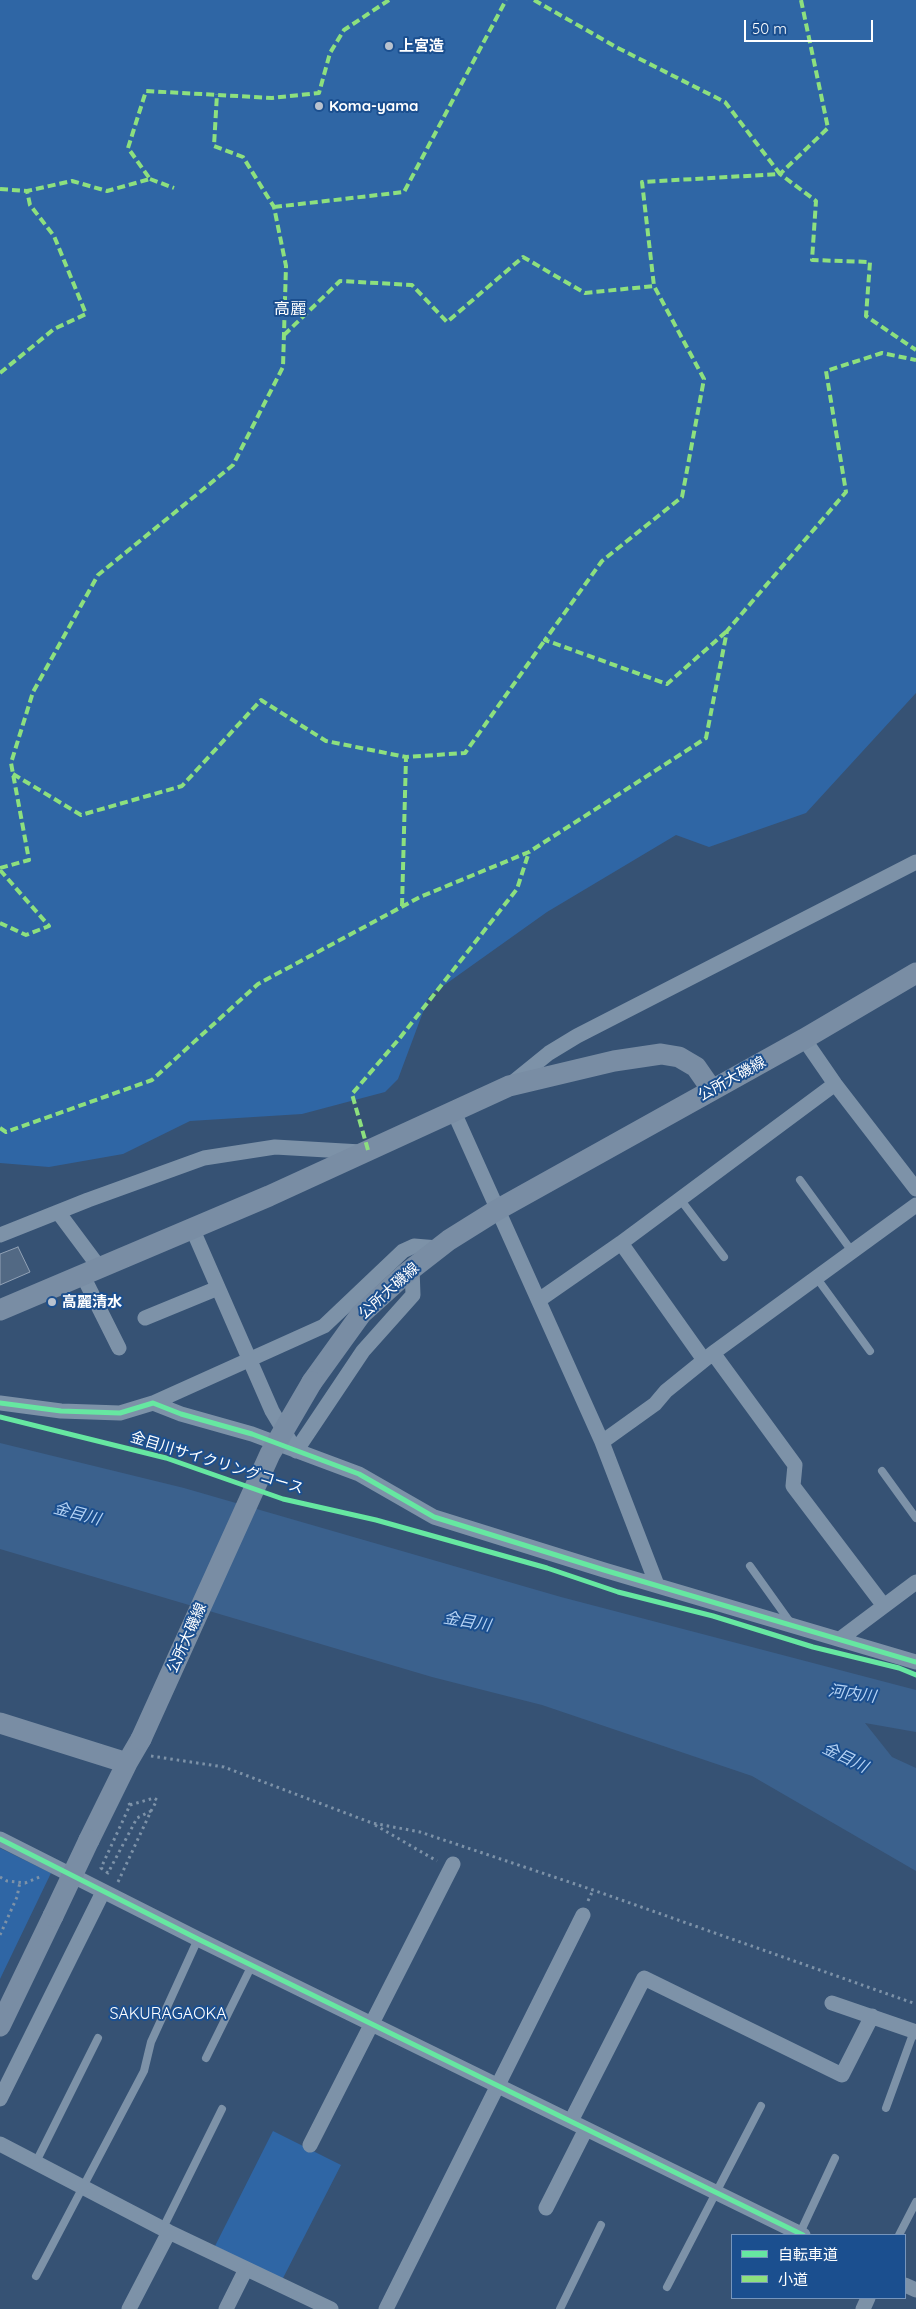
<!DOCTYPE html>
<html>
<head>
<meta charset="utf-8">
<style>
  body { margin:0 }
  #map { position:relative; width:916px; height:2309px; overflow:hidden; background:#365274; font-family:Quicksand,"Noto Sans JP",sans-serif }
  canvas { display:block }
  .legend { position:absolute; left:731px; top:2234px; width:175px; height:65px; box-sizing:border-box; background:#1b4f8f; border:1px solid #7695bc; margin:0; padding:6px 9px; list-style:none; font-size:15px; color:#fff }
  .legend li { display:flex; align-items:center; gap:10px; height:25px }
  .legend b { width:25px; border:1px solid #7695bc }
  .scale { position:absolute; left:744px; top:20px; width:129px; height:22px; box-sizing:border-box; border:2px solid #fff; border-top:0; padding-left:6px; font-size:15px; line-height:18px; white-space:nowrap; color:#fff; -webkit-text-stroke:4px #1b4f8f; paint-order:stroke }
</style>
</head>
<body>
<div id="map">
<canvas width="916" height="2309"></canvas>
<ul class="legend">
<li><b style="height:6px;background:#66e7a1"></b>自転車道</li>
<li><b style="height:6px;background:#8de07e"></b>小道</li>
</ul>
<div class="scale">50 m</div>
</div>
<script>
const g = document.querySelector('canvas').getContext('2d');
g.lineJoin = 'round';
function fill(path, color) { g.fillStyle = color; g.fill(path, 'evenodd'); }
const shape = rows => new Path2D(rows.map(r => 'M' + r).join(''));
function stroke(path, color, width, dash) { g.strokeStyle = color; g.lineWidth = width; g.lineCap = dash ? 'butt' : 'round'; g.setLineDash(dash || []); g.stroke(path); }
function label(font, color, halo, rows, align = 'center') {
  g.font = font + ' Quicksand,"Noto Sans JP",sans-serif'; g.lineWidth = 4; g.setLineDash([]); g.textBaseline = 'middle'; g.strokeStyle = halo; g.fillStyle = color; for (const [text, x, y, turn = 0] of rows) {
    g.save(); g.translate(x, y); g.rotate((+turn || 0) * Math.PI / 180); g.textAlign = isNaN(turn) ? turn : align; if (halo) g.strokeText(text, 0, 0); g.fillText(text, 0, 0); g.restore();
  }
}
fill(shape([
  [0,0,916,0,916,693,806,813,709,847,676,835,547,912,429,996,398,1079,385,1092,302,1114,190,1121,123,1154,49,1167,0,1163],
  [0,1848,51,1873,0,1979],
  [273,2131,341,2165,282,2280,215,2246]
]), '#2f66a5');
fill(shape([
  [0,1443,184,1488,561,1597,916,1690,916,1732,865,1723,892,1757,916,1768,916,1871,752,1776,542,1705,432,1677,0,1549]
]), '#3b618d');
const building = shape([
  [18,1247,30,1272,0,1285,0,1254,18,1247]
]);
fill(building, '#526984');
stroke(building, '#92a2b6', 1);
stroke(shape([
  [151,1756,224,1767,372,1823,420,1832,593,1890,916,2004],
  [130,1805,154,1798,157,1800,151,1811],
  [375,1825,437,1861],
  [0,1877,7,1881,25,1883,42,1876],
  [118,1882,151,1811,137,1818,108,1873,101,1868,130,1805,128,1802],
  [588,1901,593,1890],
  [0,1935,17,1897,20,1882]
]), '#7d92a8', 3, [2.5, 4]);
stroke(shape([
  [800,1180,851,1250],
  [680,1199,724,1257],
  [816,1277,870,1351],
  [882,1471,916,1518],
  [750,1566,790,1622],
  [206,2058,252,1965],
  [886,2108,914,2031],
  [36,2162,98,2038],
  [163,2228,222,2109],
  [800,2233,835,2158],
  [899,2235,916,2202],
  [36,2276,144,2071,151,2042,198,1939],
  [667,2287,761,2106],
  [560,2309,601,2225]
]), '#7d92a8', 8);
stroke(shape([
  [804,1039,835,1084,916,1189],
  [512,1083,549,1053,577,1036,916,862],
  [453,1110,602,1442,655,1404,666,1391,713,1353,916,1205],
  [58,1212,99,1267],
  [192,1228,272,1411,296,1451,363,1351,413,1295,412,1268],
  [0,1235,88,1200,204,1158,275,1147,361,1152],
  [621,1243,704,1360],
  [82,1274,119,1348],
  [539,1300,621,1243,835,1084],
  [145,1318,218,1288],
  [713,1353,795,1465,793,1486,884,1606],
  [0,1403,61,1411,120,1413,153,1403,181,1414,252,1434,359,1474,434,1517,604,1570,916,1662],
  [153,1403,324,1326,403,1251,414,1246,438,1248],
  [602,1442,657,1585],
  [840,1639,916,1582],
  [0,1839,198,1939,803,2235],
  [832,2003,916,2032],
  [0,2099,103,1892],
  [571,2121,644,1978,842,2075,872,2016],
  [0,2144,169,2232,331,2309],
  [310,2145,453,1864],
  [546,2208,586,2129],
  [905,2285,916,2290],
  [129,2309,169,2232],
  [226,2309,246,2269],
  [386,2309,583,1915],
  [863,2309,868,2298]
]), '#7d92a8', 15);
stroke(shape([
  [0,1310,269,1196,509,1086,614,1061,661,1054,679,1057,696,1067,712,1090],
  [312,1382,361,1314,404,1275,449,1240,497,1210,804,1039,916,973],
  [0,1723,127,1763,141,1739],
  [89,1840,127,1763],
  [0,2026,53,1916]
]), '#798da4', 21);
stroke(shape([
  [141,1739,270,1454,312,1382],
  [53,1916,89,1840]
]), '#798da4', 21);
stroke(shape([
  [534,0,616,47,725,102,780,174,642,182,654,286],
  [801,0,828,128,780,174,816,201,812,260,870,262,866,316,916,350],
  [150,179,174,188],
  [0,189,27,191],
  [274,207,404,192,506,0],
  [284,335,340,281,412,285,447,322,523,257,585,293,654,286,704,379,682,497,602,561,545,640,667,684,727,631],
  [0,373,54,329,86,314,54,236,30,205,27,191,72,181,107,191,150,179,128,148,146,91,272,98,319,93,330,53,344,30,389,0],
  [13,774,81,815,182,786,261,700,326,741,406,757],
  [0,868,29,860,11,763,33,692,98,575,233,465,283,367,286,266,274,207,243,157,214,146,217,94],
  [0,870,49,926,26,935,0,923],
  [402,906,406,757,465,753,545,640],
  [0,1128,6,1132,152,1080,258,984,420,897,529,852,706,738,727,631,846,492,826,371,882,353,916,360],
  [368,1150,352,1094,399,1039,517,889,529,852]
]), '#8de07e', 4, [8, 4]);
stroke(shape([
  [0,1403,61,1411,120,1413,153,1403,181,1414,252,1434,359,1474,434,1517,604,1570,916,1662],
  [0,1417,166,1458,283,1499,376,1520,547,1568,618,1592,713,1616,813,1647,899,1668,916,1675],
  [0,1839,198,1939,803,2235]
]), '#66e7a1', 5);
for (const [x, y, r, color] of [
  [389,46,5,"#b9c2ce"],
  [319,106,5,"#b9c2ce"],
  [52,1302,5,"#b9c2ce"]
]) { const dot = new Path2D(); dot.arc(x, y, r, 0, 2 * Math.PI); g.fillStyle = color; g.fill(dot); stroke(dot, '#1b4f8f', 2); }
label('bold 15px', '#fff', '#1b4f8f', [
  ["上宮造",399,46],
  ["Koma-yama",329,106],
  ["高麗清水",62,1302]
], 'left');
label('15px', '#fff', '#1b4f8f', [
  ["公所大磯線",732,1079,-29],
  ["公所大磯線",389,1291,-42],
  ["金目川サイクリングコース",217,1463,17],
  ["公所大磯線",187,1638,-66]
]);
label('16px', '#fff', '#1b4f8f', [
  ["高麗",290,309],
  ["SAKURAGAOKA",168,2014]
]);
label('italic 16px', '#b5d3f5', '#1b4f8f', [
  ["金目川",77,1514,15],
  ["金目川",467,1622,10],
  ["河内川",852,1694,8],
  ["金目川",845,1758,26]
]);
</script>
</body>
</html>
